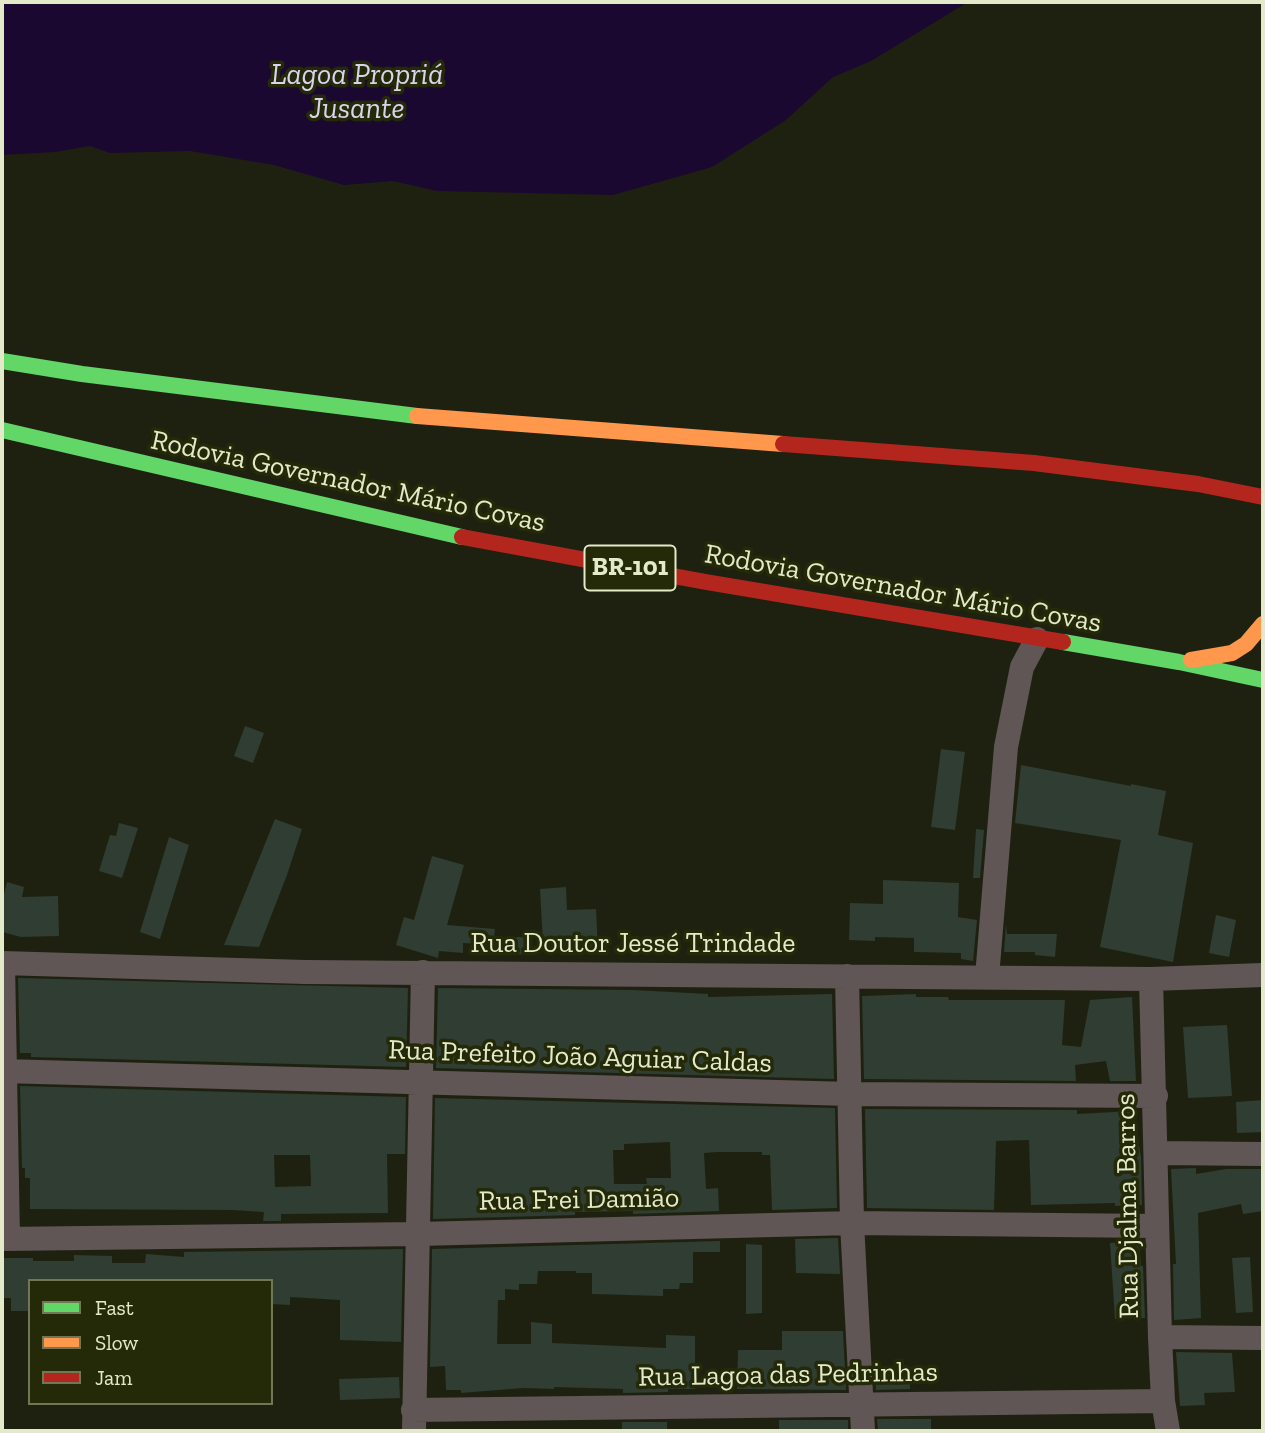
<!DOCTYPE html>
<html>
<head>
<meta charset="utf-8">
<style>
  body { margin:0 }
  #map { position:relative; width:1265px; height:1433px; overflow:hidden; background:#1f2110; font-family:"Zilla Slab",serif }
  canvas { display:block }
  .frame { position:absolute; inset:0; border:4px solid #e3eaca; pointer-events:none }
  .legend { position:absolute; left:28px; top:1279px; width:245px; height:126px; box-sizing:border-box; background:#242908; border:2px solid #707656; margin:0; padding:9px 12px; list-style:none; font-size:21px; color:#e3eaca }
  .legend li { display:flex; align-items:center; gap:14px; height:35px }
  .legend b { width:35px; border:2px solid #707656 }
</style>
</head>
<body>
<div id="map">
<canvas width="1265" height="1433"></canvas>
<div class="frame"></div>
<ul class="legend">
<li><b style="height:9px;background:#63d668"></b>Fast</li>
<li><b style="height:9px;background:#ff974d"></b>Slow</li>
<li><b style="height:9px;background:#b3261e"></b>Jam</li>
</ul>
</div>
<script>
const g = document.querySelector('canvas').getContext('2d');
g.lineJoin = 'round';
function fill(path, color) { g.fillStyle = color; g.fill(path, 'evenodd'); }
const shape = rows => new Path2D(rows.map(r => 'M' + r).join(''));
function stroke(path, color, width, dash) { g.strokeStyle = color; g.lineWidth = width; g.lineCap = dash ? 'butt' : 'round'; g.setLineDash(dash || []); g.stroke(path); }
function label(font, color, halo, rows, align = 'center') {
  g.font = font + ' "Zilla Slab",serif'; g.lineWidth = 7; g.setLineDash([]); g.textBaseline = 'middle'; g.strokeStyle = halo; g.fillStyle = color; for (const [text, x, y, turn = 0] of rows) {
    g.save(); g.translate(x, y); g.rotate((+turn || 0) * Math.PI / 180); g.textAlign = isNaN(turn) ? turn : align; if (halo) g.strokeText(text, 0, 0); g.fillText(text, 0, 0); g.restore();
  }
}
fill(shape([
  [2,2,968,2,871,61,833,77,786,120,712,167,613,195,437,191,393,181,344,185,274,165,190,151,110,153,90,146,55,152,2,155]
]), '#1a0830');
fill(shape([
  [245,726,264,733,253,763,234,756],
  [941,749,965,752,955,830,931,827],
  [1021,765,1131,786,1131,784,1166,791,1158,835,1193,843,1173,962,1100,947,1121,840,1015,823],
  [275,819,302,829,287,875,259,947,224,945],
  [119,823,138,828,122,878,99,871,110,835,116,836],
  [976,829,984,830,980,878,973,878],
  [169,837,189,845,160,939,140,932],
  [432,856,464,865,447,925,495,929,493,945,463,943,463,953,439,951,438,958,396,945,404,917,414,920],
  [883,880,959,883,958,917,977,920,973,961,961,959,961,953,914,952,914,938,875,937,875,941,849,940,850,903,883,904],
  [7,882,24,887,22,897,58,896,59,936,21,937,2,932,2,902],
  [566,887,567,910,596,909,598,949,575,950,575,942,543,944,540,889],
  [1216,915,1236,920,1229,957,1209,953],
  [1006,924,1007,934,1057,934,1055,957,1035,955,1035,952,1004,952],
  [514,937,531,937,531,955,514,954],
  [18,978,408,988,406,1067,31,1057,31,1053,20,1053],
  [438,988,633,990,708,994,708,997,832,994,834,1079,436,1068],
  [916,994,916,997,948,997,949,1000,1065,1000,1062,1045,1081,1047,1090,1000,1132,997,1136,1081,1110,1081,1106,1061,1075,1065,1076,1081,864,1079,862,996],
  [1227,1025,1232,1096,1188,1098,1183,1027],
  [20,1086,406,1097,405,1154,387,1154,388,1213,281,1214,281,1221,263,1221,264,1212,233,1210,30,1209,30,1178,25,1178,25,1168,22,1168],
  [274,1155,310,1155,311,1186,275,1187],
  [435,1098,835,1108,837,1208,772,1210,770,1155,762,1155,762,1152,717,1152,704,1153,706,1189,718,1188,719,1211,633,1214,633,1211,575,1212,575,1215,433,1219],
  [670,1142,671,1178,646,1178,647,1184,614,1184,613,1150,624,1150,624,1144],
  [1263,1100,1263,1132,1237,1133,1236,1102],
  [865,1109,1077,1110,1077,1114,1133,1111,1141,1157,1142,1205,1115,1206,1115,1203,1031,1205,1029,1140,996,1141,994,1210,867,1208],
  [1196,1168,1196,1174,1226,1169,1263,1169,1263,1211,1243,1214,1241,1204,1198,1213,1201,1318,1174,1320,1173,1264,1176,1264,1171,1169],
  [838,1238,840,1274,796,1273,795,1239],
  [720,1241,720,1252,693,1252,693,1283,680,1283,679,1289,663,1289,663,1296,592,1294,592,1273,576,1273,576,1271,538,1271,537,1284,519,1284,519,1290,505,1289,505,1300,498,1300,497,1344,531,1344,531,1322,552,1324,552,1343,666,1348,666,1335,695,1336,695,1389,668,1389,668,1392,623,1393,623,1389,554,1387,554,1389,523,1388,461,1393,461,1390,446,1390,445,1366,430,1367,432,1249],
  [1139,1241,1141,1266,1143,1266,1145,1318,1115,1319,1110,1243],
  [746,1244,762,1245,762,1313,746,1314],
  [403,1249,401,1342,340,1340,340,1300,290,1297,290,1305,271,1304,271,1281,30,1281,30,1311,11,1311,11,1298,2,1298,2,1258,33,1258,33,1261,74,1261,74,1255,112,1256,112,1263,145,1263,146,1254,184,1257,184,1252],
  [1250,1257,1253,1312,1236,1313,1232,1258],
  [782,1331,843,1331,846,1390,737,1389,738,1350,782,1350],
  [1176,1352,1232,1353,1235,1392,1204,1393,1205,1405,1180,1406],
  [875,1369,910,1370,910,1389,876,1390],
  [399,1377,400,1398,340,1400,339,1379],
  [877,1419,931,1419,931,1431,878,1431],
  [779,1420,848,1420,848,1431,779,1431],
  [622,1422,667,1422,667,1431,622,1431]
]), '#2f3d32');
stroke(shape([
  [2,963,305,972,1151,979,1263,975],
  [3,963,8,1239],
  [847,976,852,1223,863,1431],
  [987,977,1006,747,1022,667,1037,639],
  [1151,979,1160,1337,1163,1401,1168,1431],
  [2,1071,851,1094,1156,1096],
  [1157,1153,1263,1154],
  [2,1239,418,1234,852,1223,1157,1226],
  [1160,1337,1263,1338],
  [413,1410,1163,1401],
  [414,1431,423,972]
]), '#615656', 24);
stroke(shape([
  [2,361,82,374,417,416],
  [2,430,462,537],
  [1063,642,1179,662,1263,680]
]), '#63d668', 16);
stroke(shape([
  [417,416,783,444],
  [1191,660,1232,653,1246,644,1263,624]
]), '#ff974d', 16);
stroke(shape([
  [783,444,1034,463,1198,484,1263,497],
  [462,537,706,582,1063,642]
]), '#b3261e', 16);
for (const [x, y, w] of [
  [630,568,91]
]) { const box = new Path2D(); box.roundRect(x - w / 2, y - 22.5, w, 45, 5); g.fillStyle = '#242908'; g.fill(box); stroke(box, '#e3eaca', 2); }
label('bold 26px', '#e3eaca', null, [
  ["BR-101",630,568]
]);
label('28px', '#e3eaca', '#242908', [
  ["Rodovia Governador Mário Covas",348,482,12],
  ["Rodovia Governador Mário Covas",903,589,10],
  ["Rua Doutor Jessé Trindade",633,944],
  ["Rua Prefeito João Aguiar Caldas",580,1057,2],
  ["Rua Frei Damião",579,1200,-1],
  ["Rua Djalma Barros",1128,1206,-91],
  ["Rua Lagoa das Pedrinhas",788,1375,-1]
]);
label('italic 30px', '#dad3ec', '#242908', [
  ["Lagoa Propriá",357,75],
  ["Jusante",357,109]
]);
</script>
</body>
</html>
